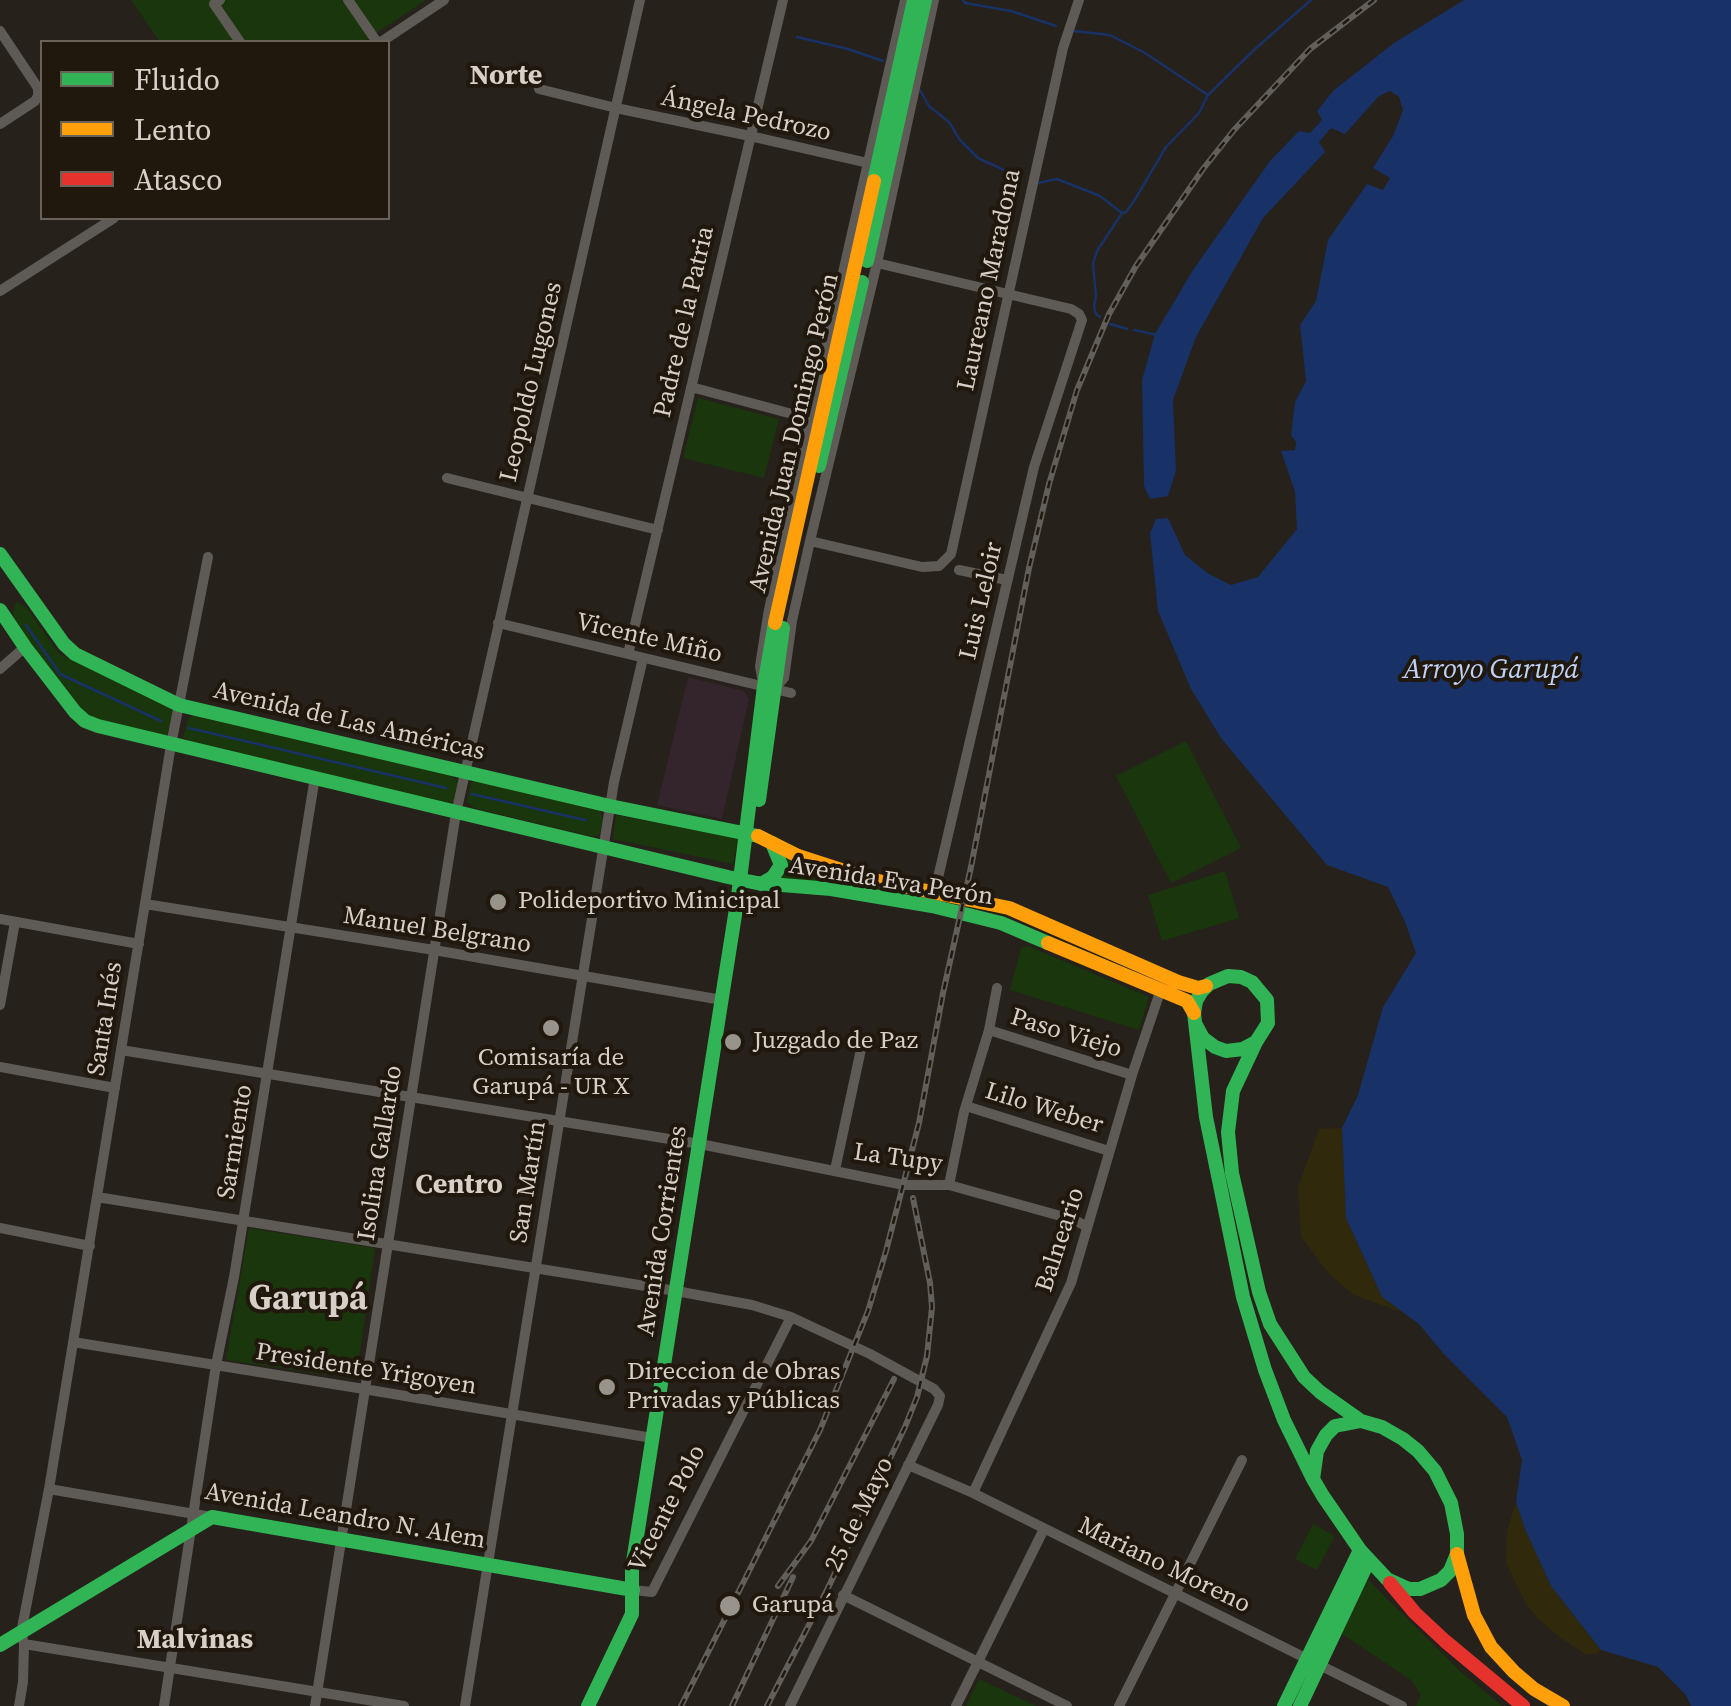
<!DOCTYPE html>
<html>
<head>
<meta charset="utf-8">
<style>
  body { margin:0 }
  #map { position:relative; width:1731px; height:1706px; overflow:hidden; background:#26211b; font-family:"Source Serif 4",serif }
  canvas { display:block }
  .legend { position:absolute; left:40px; top:40px; width:350px; height:180px; box-sizing:border-box; background:#21180d; border:2px solid #696258; margin:0; padding:12px 18px; list-style:none; font-size:30px; color:#d6d0c8 }
  .legend li { display:flex; align-items:center; gap:20px; height:50px }
  .legend b { width:50px; border:2px solid #696258 }
</style>
</head>
<body>
<div id="map">
<canvas width="1731" height="1706"></canvas>
<ul class="legend">
<li><b style="height:12px;background:#30b455"></b>Fluido</li>
<li><b style="height:12px;background:#ff9f0a"></b>Lento</li>
<li><b style="height:12px;background:#e5322d"></b>Atasco</li>
</ul>
</div>
<script>
const g = document.querySelector('canvas').getContext('2d');
g.lineJoin = 'round';
function fill(path, color) { g.fillStyle = color; g.fill(path, 'evenodd'); }
const shape = rows => new Path2D(rows.map(r => 'M' + r).join(''));
function stroke(path, color, width, dash) { g.strokeStyle = color; g.lineWidth = width; g.lineCap = dash ? 'butt' : 'round'; g.setLineDash(dash || []); g.stroke(path); }
function label(font, color, halo, rows, align = 'center') {
  g.font = font + ' "Source Serif 4",serif'; g.lineWidth = 8; g.setLineDash([]); g.textBaseline = 'middle'; g.strokeStyle = halo; g.fillStyle = color; for (const [text, x, y, turn = 0] of rows) {
    g.save(); g.translate(x, y); g.rotate((+turn || 0) * Math.PI / 180); g.textAlign = isNaN(turn) ? turn : align; if (halo) g.strokeText(text, 0, 0); g.fillText(text, 0, 0); g.restore();
  }
}
fill(shape([
  [688,677,744,691,749,699,722,819,657,805]
]), '#34242b');
fill(shape([
  [131,0,426,0,363,42,160,42],
  [698,398,779,419,764,478,683,458],
  [16,602,27,608,59,654,170,706,175,713,169,734,163,737,90,717,65,692,16,629,13,614],
  [195,714,452,776,460,783,458,800,448,804,192,744,183,737,188,719],
  [1186,741,1241,848,1171,883,1116,776],
  [478,780,599,810,603,818,600,834,594,837,474,808,467,801,471,783],
  [616,815,738,838,733,864,613,839],
  [784,854,910,893,911,896,909,898,778,877],
  [1225,871,1239,918,1162,941,1148,895],
  [1028,946,1149,997,1139,1030,1010,990,1021,948],
  [249,1228,375,1248,356,1379,226,1360],
  [1313,1524,1335,1536,1317,1570,1295,1559],
  [1368,1580,1459,1670,1502,1706,1416,1706,1421,1695,1412,1681,1342,1634],
  [979,1679,1036,1706,966,1706]
]), '#1a360c');
fill(shape([
  [1342,1128,1346,1218,1382,1297,1403,1313,1354,1295,1330,1275,1301,1237,1298,1187,1319,1129],
  [1516,1502,1525,1529,1551,1586,1601,1650,1598,1654,1585,1654,1561,1638,1537,1618,1525,1602,1506,1563,1507,1531]
]), '#30290b');
fill(shape([
  [1464,0,1731,0,1731,1706,1691,1706,1686,1695,1658,1667,1601,1650,1551,1586,1525,1529,1516,1502,1522,1460,1507,1417,1443,1353,1419,1324,1382,1297,1346,1218,1342,1128,1358,1095,1383,1007,1416,953,1405,922,1388,887,1327,865,1221,738,1191,689,1158,611,1150,533,1156,519,1168,518,1185,555,1209,574,1231,585,1258,577,1297,529,1295,492,1281,451,1295,450,1296,442,1291,435,1295,402,1306,381,1300,325,1316,301,1328,240,1367,184,1383,190,1390,178,1373,168,1393,136,1403,110,1399,97,1390,91,1379,96,1345,134,1331,128,1319,142,1325,152,1263,218,1196,337,1173,400,1176,471,1168,496,1150,499,1144,486,1142,380,1155,334,1193,270,1270,161,1299,131,1310,133,1322,120,1317,111,1334,90,1394,43]
]), '#183166');
stroke(shape([
  [963,0,965,3,1011,11,1056,26],
  [1074,31,1110,35,1145,53,1208,95],
  [797,37,848,49,883,61],
  [920,90,929,106,949,122,960,140,978,158,1021,178],
  [1038,183,1057,179,1100,196,1122,213,1097,251,1093,264,1096,296,1094,306,1096,314,1100,317],
  [1122,213,1126,212,1134,201,1166,147,1199,113,1208,95,1256,48,1311,0],
  [1110,324,1127,329],
  [1134,330,1157,335],
  [26,625,60,674,161,721],
  [189,728,446,788],
  [472,794,585,820]
]), '#183166', 2.5);
stroke(shape([
  [220,0,214,4,240,42],
  [348,0,377,42],
  [0,31,38,88,38,96,35,101,0,124],
  [381,42,444,0],
  [539,89,616,108,750,136,868,163],
  [877,263,1071,309,1079,314,1082,320,1034,467,933,899],
  [0,291,114,218],
  [691,387,811,419],
  [447,478,658,530],
  [810,541,922,567,939,566,951,554,1063,48,1079,0],
  [959,570,1007,580],
  [498,623,791,693],
  [628,654,783,0],
  [0,669,25,647],
  [762,678,760,666,768,615,790,506,905,0],
  [775,688,784,678,792,621,810,541,877,263,934,0],
  [145,904,434,950,722,1000],
  [0,919,139,944],
  [0,1005,15,922],
  [989,1030,1132,1075],
  [121,1050,700,1144,904,1185,949,1185,1075,1220,1087,1227],
  [0,1067,115,1088],
  [966,1106,1109,1151],
  [835,1170,863,1040],
  [949,1185,964,1112,989,1030,997,988],
  [97,1197,676,1291,752,1305,791,1317,870,1354,934,1389,940,1396,938,1405,790,1706],
  [0,1228,90,1246],
  [73,1342,364,1389,652,1438],
  [908,1465,973,1493,1402,1706],
  [49,1489,212,1517],
  [973,1493,1071,1283,1132,1075,1161,989],
  [633,1590,652,1592,791,1317],
  [843,1595,1067,1706],
  [24,1644,404,1706],
  [19,1706,23,1682,24,1644,21,1633,49,1489,171,745,208,557],
  [164,1706,216,1365,234,1277,315,777],
  [315,1706,456,813,640,0],
  [465,1706,614,782,643,658],
  [956,1706,1044,1529],
  [1119,1706,1242,1460]
]), '#5e5a56', 10);
stroke(shape([
  [874,181,914,0],
  [867,261,925,0],
  [819,466,862,282],
  [0,554,64,644,75,654,179,705,610,806,758,836],
  [0,610,25,647,75,712,85,721,98,726,728,877,757,883,831,889,932,906,1001,923,1048,943],
  [759,800,783,628],
  [761,884,773,877,781,865,772,843],
  [1196,1025,1203,1038,1215,1047,1226,1051,1243,1049,1256,1042,1268,1023,1267,1000,1252,982,1241,977,1228,976,1209,984,1202,991,1196,1001,1194,1013,1206,1117,1243,1297,1265,1370,1284,1420,1313,1479,1323,1496,1360,1550,1387,1579,1409,1589,1420,1589,1441,1580,1450,1571,1457,1554,1457,1534,1451,1503,1435,1471,1418,1451,1403,1439,1382,1427,1361,1421,1335,1426,1326,1435,1317,1451,1313,1479],
  [1256,1042,1233,1091,1228,1132,1232,1173,1259,1292,1270,1324,1304,1377,1320,1392,1361,1421],
  [0,1645,212,1517,633,1590],
  [588,1706,632,1614,632,1568,738,896,764,686,775,623],
  [1284,1706,1360,1550],
  [1300,1706,1369,1560]
]), '#30b455', 14);
stroke(shape([
  [775,623,874,181],
  [758,836,798,856,869,879,1009,908,1178,982,1198,988,1206,986],
  [1048,943,1187,1001,1194,1013],
  [1457,1554,1474,1615,1491,1647,1514,1672,1534,1689,1563,1706]
]), '#ff9f0a', 14);
stroke(shape([
  [1390,1583,1415,1613,1445,1641,1523,1706]
]), '#e5322d', 14);
const rail = shape([
  [778,1586,811,1541,894,1379],
  [681,1706,820,1430,868,1311,886,1251,919,1123,943,993,971,867,1029,568,1049,484,1077,390,1109,314,1136,266,1203,169,1234,130,1310,49,1374,0],
  [732,1706,793,1577],
  [767,1706,826,1592,905,1427,917,1397,927,1356,932,1307,930,1283,913,1198]
]);
stroke(rail, '#625f5b', 6);
stroke(rail, '#21180d', 2.5, [8]);
for (const [x, y, r, color] of [
  [498,902,10,"#98938b"],
  [551,1028,10,"#98938b"],
  [733,1042,10,"#98938b"],
  [607,1387,10,"#98938b"],
  [730,1606,12,"#98938b"]
]) { const dot = new Path2D(); dot.arc(x, y, r, 0, 2 * Math.PI); g.fillStyle = color; g.fill(dot); stroke(dot, '#21180d', 4); }
label('25px', '#d6d0c8', '#21180d', [
  ["Ángela Pedrozo",746,116,12],
  ["Laureano Maradona",990,280,-78],
  ["Padre de la Patria",685,322,-77],
  ["Leopoldo Lugones",532,382,-77],
  ["Avenida Juan Domingo Perón",795,433,-77],
  ["Luis Leloir",982,601,-77],
  ["Vicente Miño",649,639,13],
  ["Avenida de Las Américas",349,722,13],
  ["Avenida Eva Perón",891,882,9],
  ["Manuel Belgrano",437,931,9],
  ["Santa Inés",106,1019,-81],
  ["Paso Viejo",1066,1034,17],
  ["Lilo Weber",1044,1109,17],
  ["Sarmiento",236,1142,-81],
  ["Isolina Gallardo",381,1153,-81],
  ["La Tupy",898,1159,8],
  ["San Martín",529,1182,-81],
  ["Avenida Corrientes",663,1231,-81],
  ["Balneario",1061,1240,-72],
  ["Presidente Yrigoyen",366,1370,9],
  ["Vicente Polo",668,1509,-63],
  ["25 de Mayo",860,1515,-64],
  ["Avenida Leandro N. Alem",345,1517,10],
  ["Mariano Moreno",1164,1566,26]
]);
label('25px', '#d6d0c8', '#21180d', [
  ["Polideportivo Minicipal",518,902],
  ["Juzgado de Paz",753,1042],
  ["Comisaría de",551,1059,"center"],
  ["Garupá - UR X",551,1088,"center"],
  ["Direccion de Obras",627,1373],
  ["Privadas y Públicas",627,1402],
  ["Garupá",752,1606]
], 'left');
label('bold 28px', '#d6d0c8', '#21180d', [
  ["Norte",506,77],
  ["Centro",459,1186],
  ["Malvinas",195,1641]
]);
label('italic 28px', '#bed2f6', '#21180d', [
  ["Arroyo Garupá",1491,671]
]);
label('bold 35px', '#d6d0c8', '#21180d', [
  ["Garupá",308,1300]
]);
</script>
</body>
</html>
